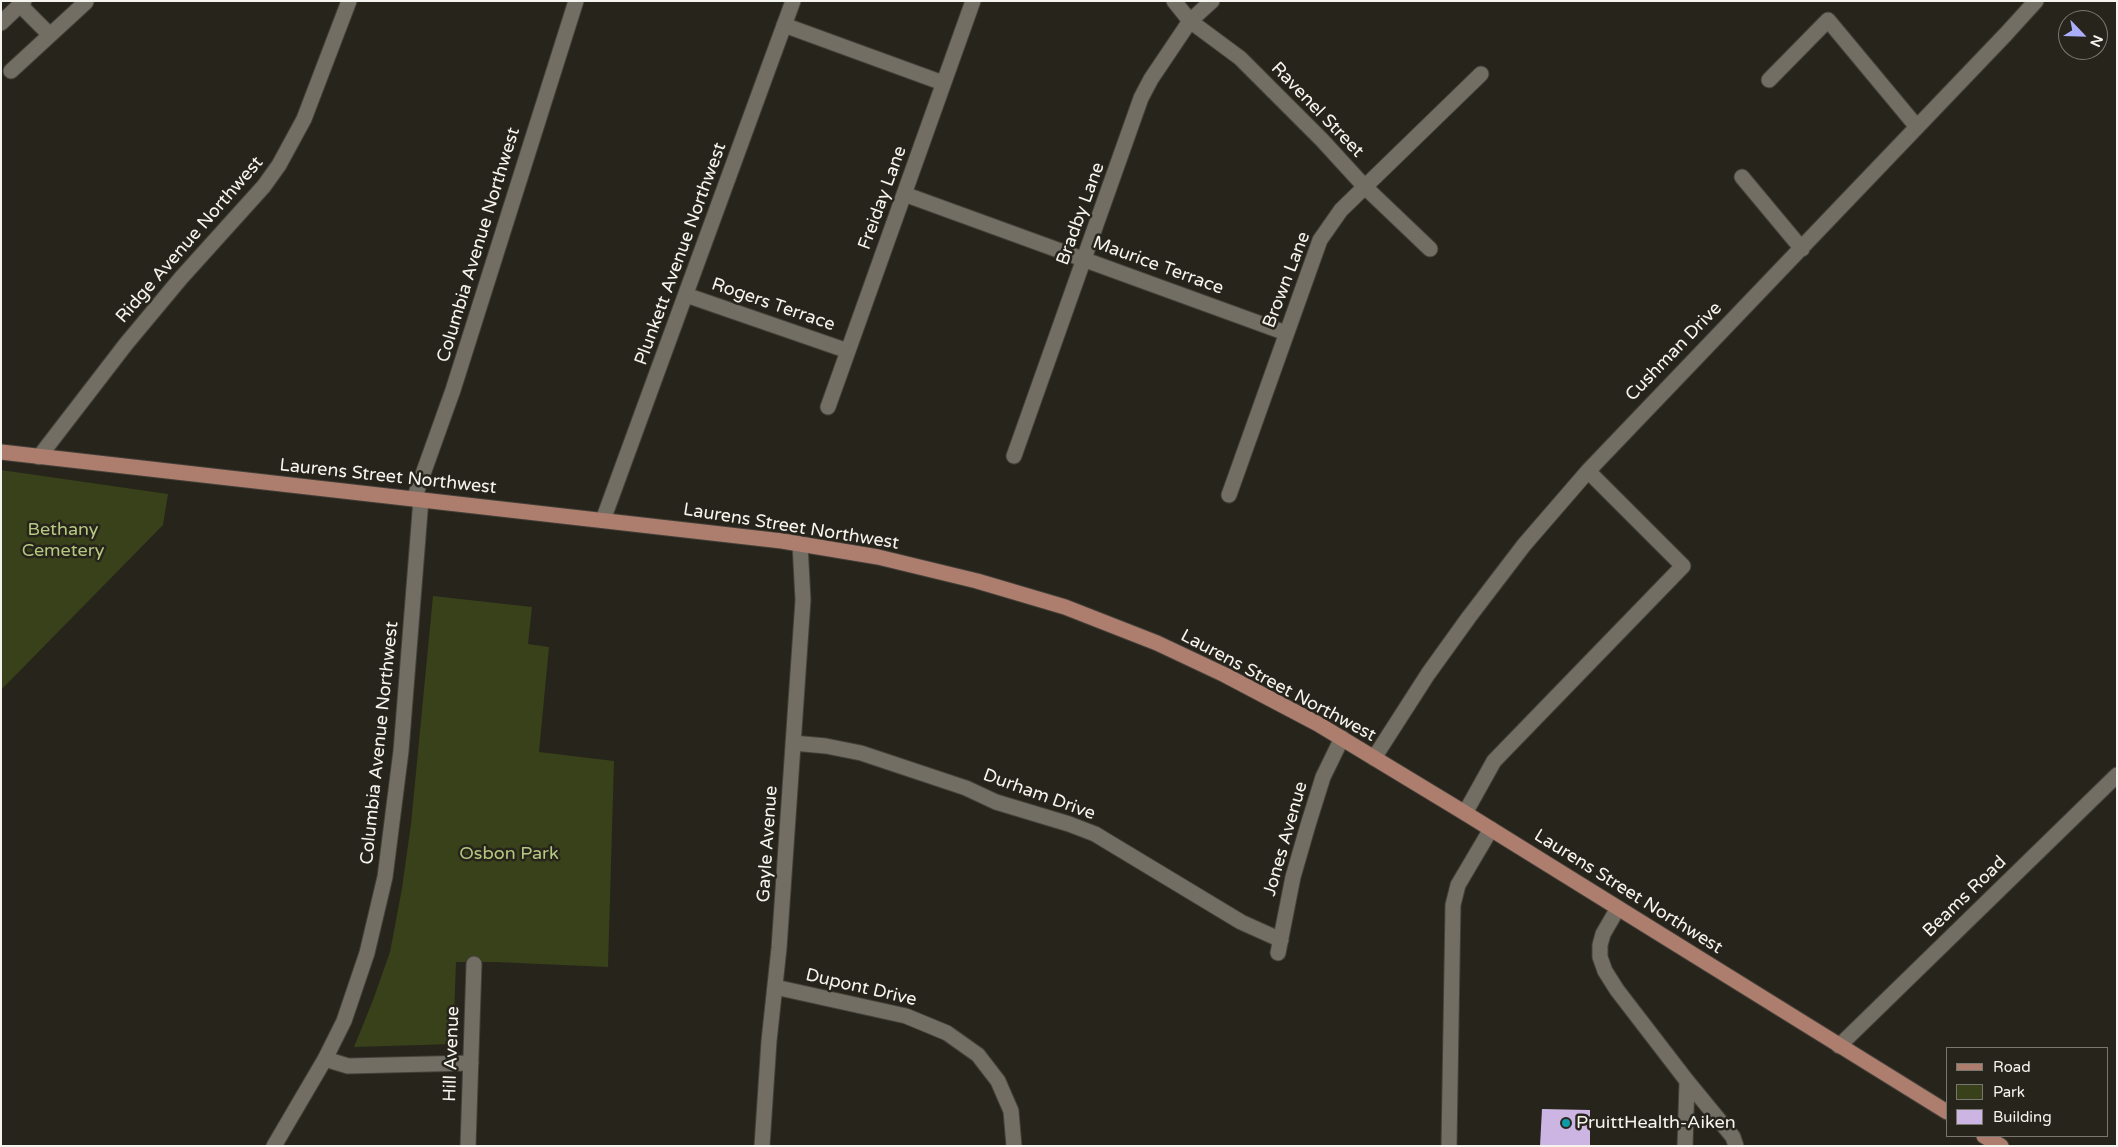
<!DOCTYPE html>
<html>
<head>
<meta charset="utf-8">
<style>
  body { margin:0 }
  #map { position:relative; width:2118px; height:1147px; overflow:hidden; background:#27241b; font-family:"Varela Round",sans-serif }
  canvas { display:block }
  .frame { position:absolute; inset:0; border:2px solid #f6f4ef; pointer-events:none }
  .legend { position:absolute; left:1946px; top:1047px; width:162px; height:90px; box-sizing:border-box; background:#27241b; border:1px solid #7a7770; margin:0; padding:6px 9px; list-style:none; font-size:15px; color:#f6f4ef }
  .legend li { display:flex; align-items:center; gap:10px; height:25px }
  .legend b { width:25px; border:1px solid #7a7770 }
  .north { position:absolute; left:2058px; top:10px; width:50px; height:50px; box-sizing:border-box; background:#27241b; border:1px solid #7a7770; border-radius:50%; rotate:114deg; font-size:14px; font-weight:700; line-height:20px; text-align:center; color:#f6f4ef }
  .north::after { content:''; display:block; margin:auto; width:18px; height:22px; background:#abaffb; clip-path:polygon(50% 0,100% 100%,50% 72%,0 100%) }
</style>
</head>
<body>
<div id="map">
<canvas width="2118" height="1147"></canvas>
<div class="frame"></div>
<ul class="legend">
<li><b style="height:6px;background:#ad7e6e"></b>Road</li>
<li><b style="height:14px;background:#38411a"></b>Park</li>
<li><b style="height:14px;background:#ccb5e2"></b>Building</li>
</ul>
<div class="north">N</div>
</div>
<script>
const g = document.querySelector('canvas').getContext('2d');
g.lineJoin = 'round';
function fill(path, color) { g.fillStyle = color; g.fill(path, 'evenodd'); }
const shape = rows => new Path2D(rows.map(r => 'M' + r).join(''));
function stroke(path, color, width, dash) { g.strokeStyle = color; g.lineWidth = width; g.lineCap = dash ? 'butt' : 'round'; g.setLineDash(dash || []); g.stroke(path); }
function label(font, color, halo, rows, align = 'center') {
  g.font = font + ' "Varela Round",sans-serif'; g.lineWidth = 5; g.setLineDash([]); g.textBaseline = 'middle'; g.strokeStyle = halo; g.fillStyle = color; for (const [text, x, y, turn = 0] of rows) {
    g.save(); g.translate(x, y); g.rotate((+turn || 0) * Math.PI / 180); g.textAlign = isNaN(turn) ? turn : align; if (halo) g.strokeText(text, 0, 0); g.fillText(text, 0, 0); g.restore();
  }
}
fill(shape([
  [1,470,168,494,163,525,1,690],
  [433,596,532,607,528,644,549,647,539,752,614,761,608,967,495,962,456,962,453,1044,354,1047,373,1000,390,952,402,888,411,824]
]), '#38411a');
fill(shape([
  [1542,1109,1590,1110,1590,1146,1540,1146]
]), '#ccb5e2');
const minor = shape([
  [1174,1,1190,21,1240,58,1322,140,1365,187,1430,249],
  [20,5,50,35],
  [1,23,24,1],
  [784,25,943,83],
  [11,71,86,2],
  [1769,80,1828,20,1917,127],
  [1742,177,1802,249],
  [904,194,1286,333],
  [686,295,848,351],
  [828,407,973,1],
  [1014,456,1141,98,1151,79,1190,21,1212,1],
  [39,457,126,344,181,278,264,186,279,165,304,119,349,1],
  [1229,495,1320,240,1341,210,1481,74],
  [414,499,453,390,576,1],
  [603,520,793,1],
  [793,743,826,746,861,753,966,788,996,802,1069,824,1095,834,1241,922,1281,940],
  [1374,758,1428,674,1469,617,1524,545,1588,471,2006,34,2036,1],
  [1465,813,1494,761,1683,566,1588,471],
  [1618,908,1603,934,1600,945,1600,957,1605,971,1617,990,1687,1081,1733,1137,1736,1146],
  [1278,953,1293,877,1308,825,1323,777,1342,738],
  [775,987,906,1016,947,1033,978,1055,998,1081,1011,1111,1014,1146],
  [1839,1046,2117,775],
  [325,1059,348,1066,471,1063],
  [274,1146,325,1059,344,1021,367,953,385,877,401,751,421,499],
  [468,1146,474,964],
  [762,1146,769,1041,779,948,803,600,800,544],
  [1449,1146,1453,905,1458,885,1491,829],
  [1685,1146,1687,1081]
]);
const major = shape([
  [1,452,782,541,878,557,977,581,1065,607,1157,643,1225,675,1318,724,1465,813,1947,1112],
  [1984,1136,2001,1146]
]);
stroke(minor, '#434039', 17);
stroke(major, '#434039', 17);
stroke(minor, '#726e64', 15);
stroke(major, '#ad7e6e', 15);
for (const [x, y, r, color] of [
  [1566,1123,5,"#0f9aa8"]
]) { const dot = new Path2D(); dot.arc(x, y, r, 0, 2 * Math.PI); g.fillStyle = color; g.fill(dot); stroke(dot, '#27241b', 2); }
label('18px', '#f6f4ef', '#27241b', [
  ["Ravenel Street",1317,110,46],
  ["Freiday Lane",883,198,-70],
  ["Bradby Lane",1081,214,-70],
  ["Ridge Avenue Northwest",190,240,-49],
  ["Columbia Avenue Northwest",479,245,-73],
  ["Plunkett Avenue Northwest",681,254,-70],
  ["Maurice Terrace",1158,266,20],
  ["Brown Lane",1287,280,-69],
  ["Rogers Terrace",773,305,19],
  ["Cushman Drive",1674,352,-46],
  ["Laurens Street Northwest",388,477,6],
  ["Laurens Street Northwest",791,527,9],
  ["Laurens Street Northwest",1278,686,28],
  ["Columbia Avenue Northwest",380,743,-84],
  ["Durham Drive",1039,795,20],
  ["Jones Avenue",1286,839,-74],
  ["Gayle Avenue",768,844,-86],
  ["Laurens Street Northwest",1628,892,32],
  ["Beams Road",1965,897,-44],
  ["Dupont Drive",861,988,13],
  ["Hill Avenue",452,1054,-88]
]);
label('18px', '#b6c880', '#27241b', [
  ["Bethany",63,530],
  ["Cemetery",63,551],
  ["Osbon Park",509,854]
]);
label('18px', '#f6f4ef', '#27241b', [
  ["PruittHealth-Aiken",1576,1123]
], 'left');
</script>
</body>
</html>
